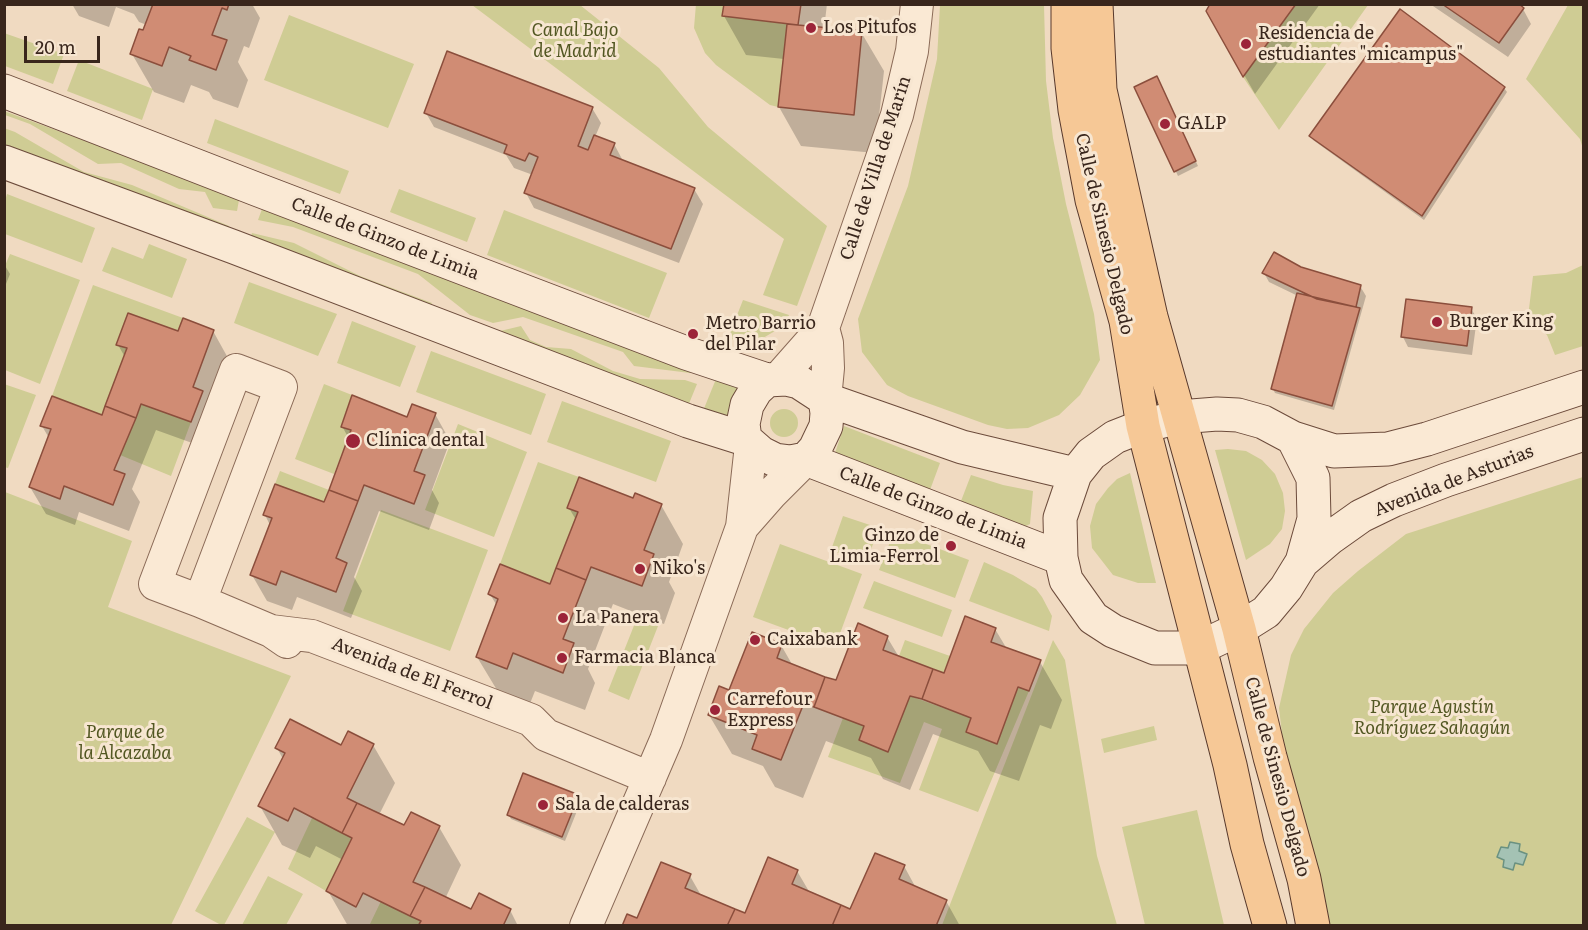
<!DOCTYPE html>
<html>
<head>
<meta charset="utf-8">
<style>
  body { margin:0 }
  #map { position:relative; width:1588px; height:930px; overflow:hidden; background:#f0dac1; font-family:Literata,serif }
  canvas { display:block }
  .frame { position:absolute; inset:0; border:6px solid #39261c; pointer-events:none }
  .scale { position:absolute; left:24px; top:36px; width:76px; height:27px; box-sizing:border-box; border:3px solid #39261c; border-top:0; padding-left:8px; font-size:18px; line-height:21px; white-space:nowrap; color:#39261c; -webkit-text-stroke:4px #f7e6d1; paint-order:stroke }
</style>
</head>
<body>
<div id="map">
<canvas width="1588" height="930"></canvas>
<div class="frame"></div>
<div class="scale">20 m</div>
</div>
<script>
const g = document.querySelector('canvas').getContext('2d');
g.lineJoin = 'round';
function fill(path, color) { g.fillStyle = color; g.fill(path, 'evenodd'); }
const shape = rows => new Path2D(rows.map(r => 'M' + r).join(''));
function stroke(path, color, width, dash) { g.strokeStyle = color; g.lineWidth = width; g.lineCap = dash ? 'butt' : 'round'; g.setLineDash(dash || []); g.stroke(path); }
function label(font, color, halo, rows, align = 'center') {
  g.font = font + ' Literata,serif'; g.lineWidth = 6; g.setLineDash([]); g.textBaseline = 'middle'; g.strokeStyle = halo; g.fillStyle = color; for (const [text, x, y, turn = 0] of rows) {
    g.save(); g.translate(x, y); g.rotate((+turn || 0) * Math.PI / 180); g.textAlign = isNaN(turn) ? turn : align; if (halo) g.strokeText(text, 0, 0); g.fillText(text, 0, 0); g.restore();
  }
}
fill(shape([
  [696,4,724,5,723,16,787,24,778,107,770,105,716,65,705,53,694,28],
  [472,5,580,5,659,68,708,127,827,226,797,306,763,295,784,239],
  [940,5,1044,5,1046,81,1053,138,1066,204,1094,314,1100,360,1080,395,1059,415,1028,428,1007,429,988,425,908,396,887,385,862,352,858,319,908,186,937,59],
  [1296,5,1368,5,1279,130,1243,77],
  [1568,5,1583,5,1583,149,1580,139,1526,79],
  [289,15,414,64,388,128,264,80],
  [4,33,64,54,53,84,5,66],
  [79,60,153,89,142,120,67,91],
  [4,111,235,196,239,200,237,211,213,208,205,192,179,189,121,163,98,164,30,124,5,115],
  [215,119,349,171,340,194,207,143],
  [4,128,15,132,84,172,132,185,229,226,228,231,5,145],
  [399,189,476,218,467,242,390,212],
  [7,194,95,228,82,263,5,234,5,201],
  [262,209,692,370,690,373,634,366,623,352,523,317,493,323,470,315,418,274,293,227,258,220],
  [504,210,667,273,649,318,487,255],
  [252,233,294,243,360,276,432,303,430,307,250,239],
  [149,244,187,259,172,298,102,271,112,247,143,259],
  [10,254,80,280,40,384,5,370,4,268],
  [1583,265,1583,346,1555,355,1547,335,1528,317,1533,276,1566,273],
  [249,282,337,314,318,356,234,323],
  [93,285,183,318,178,331,128,313,116,344,127,348,102,415,52,396],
  [743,300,789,315,788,318,775,331,758,341,742,342,728,338],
  [352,321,416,346,400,387,337,363],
  [521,326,530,340,546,347,571,349,613,371,640,379,685,380,697,384,688,406,496,332],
  [431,351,546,394,531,435,416,392],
  [716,379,739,388,728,421,703,411],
  [4,384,36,395,8,468,4,467],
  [324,384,352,395,341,426,351,430,334,474,295,459],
  [562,401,671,441,656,482,547,442],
  [141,404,191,422,171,476,120,455],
  '770 423a14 14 0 1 1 28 0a14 14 0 1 1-28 0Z',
  [458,424,527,452,494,537,425,510],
  [844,426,940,463,930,490,835,453],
  [1228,449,1246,451,1262,460,1275,474,1283,493,1285,511,1282,529,1270,544,1246,560,1215,450],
  [538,462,579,477,578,512,550,584,500,564],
  [280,471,329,490,324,502,275,484],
  [1130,473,1156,583,1138,583,1113,575,1092,548,1090,526,1096,504,1108,488,1117,479],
  [971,475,1003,485,1033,491,1030,524,1026,526,961,501],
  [1583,477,1583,925,1328,925,1284,751,1279,708,1291,655,1304,629,1333,593,1358,571,1406,534],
  [5,492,132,541,108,607,291,676,171,925,5,925],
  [381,510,488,550,450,651,343,611],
  [843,516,879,528,866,563,831,550],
  [894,532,969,560,955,598,879,570],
  [780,544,862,574,835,647,753,617],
  [984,562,1013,575,1036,589,1042,597,1052,616,1049,631,969,601],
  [874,581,952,610,942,637,863,608],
  [639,613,660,621,629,700,608,691],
  [905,640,950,656,944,673,899,656],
  [1053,640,1065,660,1097,856,1117,925,942,925],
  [1018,687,1029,691,978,812,919,790,942,729,924,722,900,783,828,757,843,718,864,726,859,740,888,752,910,696,971,718,966,732,997,744],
  [1154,726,1157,740,1104,753,1101,739],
  [1197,810,1224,925,1145,925,1122,827],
  [247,817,275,832,224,925,221,925,195,911],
  [312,818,352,838,326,891,288,869],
  [268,876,303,894,286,925,242,925],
  [381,901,421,921,418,925,369,926]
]), '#cfcc94');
const water = shape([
  [1510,842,1520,844,1519,851,1527,854,1523,865,1515,863,1513,870,1503,867,1504,860,1497,857,1501,847,1508,848,1510,842]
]);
fill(water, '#a4c2b4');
stroke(water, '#6a9181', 1.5);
fill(shape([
  [72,4,252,4,260,18,249,48,244,46,238,62,248,80,238,108,213,99,209,92,191,85,184,103,154,92,132,54,147,25,139,22,134,14,116,7,109,27,79,16],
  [725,4,827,4,824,29,861,32,884,71,875,153,801,146,779,107,784,59,746,55,724,16],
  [1212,4,1320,4,1255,94,1208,11],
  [1430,4,1516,4,1523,9,1531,24,1508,57],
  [1158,82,1198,166,1178,176,1136,87],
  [1504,88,1507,92,1424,220,1313,140,1311,136],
  [592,108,601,123,595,137,614,144,622,159,621,161,694,189,703,204,679,263,534,208,526,193,533,175,514,168,506,155,434,127,426,113],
  [4,264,10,274,4,289],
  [1301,269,1360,286,1366,296,1334,410,1275,393,1273,389,1298,296,1269,282,1264,273],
  [1471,309,1477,318,1472,355,1408,347,1403,337],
  [213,331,228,358,206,448,156,430,132,489,140,502,129,531,79,512,75,525,46,514,30,487,49,438,42,426,103,417,125,357,118,345,179,333],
  [435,414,450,441,432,490,439,503,429,530,379,511,354,577,362,591,351,618,297,597,292,610,267,601,252,575,270,525,265,515,325,504,349,439,342,426],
  [634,500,661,505,683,544,669,582,675,593,664,624,613,604,588,669,595,683,585,710,535,691,529,706,500,695,477,657,497,606,490,594,551,586,576,520,569,508],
  [995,629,1007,649,1040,662,1062,700,1051,729,1040,725,1019,781,990,771,978,751,933,734,910,790,883,779,871,758,826,741,803,798,775,787,763,766,732,754,709,715,730,692,781,645,793,666,837,682,887,637,899,657,945,674],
  [373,745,395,783,379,815,404,827,439,827,461,865,445,899,472,911,510,910,518,926,348,926,328,891,343,860,316,846,310,858,282,845,260,806,283,759,277,748],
  [578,797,581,801,565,841,511,819,509,815],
  [904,866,916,888,946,901,960,926,624,926,638,920,690,876,702,897,745,915,797,871,810,893,851,911]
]), '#0003');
const building = shape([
  [153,4,229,4,227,10,222,8,212,35,227,40,216,70,189,60,191,56,169,47,162,66,130,54,139,29,143,30,153,4],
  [724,4,801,4,798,25,722,16,724,4],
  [1210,4,1296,4,1243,77,1206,11,1210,4],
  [1442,4,1519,4,1524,8,1499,43,1442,4],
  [1400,9,1505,87,1422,216,1309,136,1400,9],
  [787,24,862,31,854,115,778,107,787,24],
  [447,51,593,107,578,146,588,150,594,135,615,143,610,155,695,188,671,249,524,193,538,157,529,153,525,161,504,153,507,145,424,113,447,51],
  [1157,76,1196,161,1174,172,1134,87,1157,76],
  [1274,252,1301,267,1361,285,1356,307,1317,299,1262,273,1274,252],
  [1297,293,1360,308,1332,406,1271,389,1297,293],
  [1406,299,1472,307,1467,346,1401,337,1406,299],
  [128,313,178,331,183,318,214,330,193,387,203,391,191,422,141,404,136,418,105,406,127,348,116,345,128,313],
  [352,395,407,417,412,404,436,413,414,471,425,475,414,504,364,485,358,501,329,490,351,430,341,427,352,395],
  [52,396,102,415,105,406,136,418,114,470,125,474,113,505,64,486,60,499,29,487,51,429,40,426,52,396],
  [579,477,633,498,635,493,662,504,644,550,654,554,642,586,591,567,586,580,556,568,578,512,567,508,579,477],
  [275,484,324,502,329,490,358,501,336,558,347,563,336,592,281,571,276,585,250,575,272,518,263,515,275,484],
  [500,564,550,584,556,568,586,580,563,639,574,643,563,673,513,653,507,669,476,657,498,599,488,594,500,564],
  [965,616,996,628,991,642,1041,660,1029,691,1018,687,997,744,966,732,971,718,922,699,933,669,944,673,965,616],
  [858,623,888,636,883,650,933,669,922,699,910,696,888,752,859,740,864,726,814,707,825,677,836,680,858,623],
  [752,632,782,644,777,658,825,677,814,707,804,703,781,760,752,749,757,735,708,715,719,686,729,690,752,632],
  [290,719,341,745,348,731,374,744,347,798,357,803,342,833,294,808,288,821,258,806,285,753,275,748,290,719],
  [523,773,579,795,562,837,507,815,523,773],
  [357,803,404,825,411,812,440,826,413,882,425,887,410,916,363,893,356,907,326,891,352,838,342,833,357,803],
  [875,853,905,865,899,879,947,900,936,926,832,926,841,905,850,909,875,853],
  [768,857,798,870,792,884,841,905,832,926,727,926,735,909,745,913,768,857],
  [661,862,691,874,685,888,735,909,727,926,622,926,627,914,637,918,661,862],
  [425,887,471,909,479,893,511,909,503,926,418,926,421,921,410,916,425,887]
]);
fill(building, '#d08c74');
stroke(building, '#8b4e3c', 1.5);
const street = shape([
  [823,328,827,343,828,368,825,399],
  [236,370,281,387,200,601,155,584,236,370],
  [778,379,823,328,897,115,912,51,917,4],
  [742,527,771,494,806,459],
  [200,601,271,631,287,642],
  [271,631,312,636,531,720,546,735,650,778],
  [586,926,666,740,742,527,751,445]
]);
const secondary = shape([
  [4,91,256,189,686,353,767,380],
  [4,162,234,247,688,421,745,439],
  [825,399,827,413,826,426,815,449,806,459,791,462,775,460,761,453,745,439,743,424,747,405,756,390,767,380,786,379,799,382,825,399,962,447,1075,474],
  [1293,438,1313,478,1314,519,1302,562,1286,588,1266,612,1239,629,1199,648,1155,648,1113,631,1093,618,1066,580,1061,558,1060,518,1075,474,1091,454,1115,437,1143,426,1179,417,1217,414,1238,415,1263,422,1293,438,1334,451,1388,449,1427,439,1584,387],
  [806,459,1061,558],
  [1302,562,1330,538,1361,516,1394,500,1446,480,1584,434]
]);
const primary = shape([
  [1068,4,1068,48,1075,110,1092,200,1126,321,1143,426,1230,765,1247,844,1270,926],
  [1096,4,1100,90,1151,317,1239,629,1270,757,1304,879,1313,926]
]);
stroke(street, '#8a6a57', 34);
stroke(secondary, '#6c4b3b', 35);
stroke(primary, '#58392c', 35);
stroke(street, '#fae9d4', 32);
stroke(secondary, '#fae9d4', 33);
stroke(primary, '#f6c896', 33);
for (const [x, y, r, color] of [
  [811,28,6,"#9c2439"],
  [1246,44,6,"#9c2439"],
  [1165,124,6,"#9c2439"],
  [1437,322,6,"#9c2439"],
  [693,334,6,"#9c2439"],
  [353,441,8,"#9c2439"],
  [951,546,6,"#9c2439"],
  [640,569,6,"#9c2439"],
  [563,618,6,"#9c2439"],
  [755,640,6,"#9c2439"],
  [562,658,6,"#9c2439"],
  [715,710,6,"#9c2439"],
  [543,805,6,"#9c2439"]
]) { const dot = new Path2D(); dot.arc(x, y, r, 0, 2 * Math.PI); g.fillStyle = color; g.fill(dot); stroke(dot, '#f7e6d1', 2); }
label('18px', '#39261c', '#f7e6d1', [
  ["Los Pitufos",823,28],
  ["Residencia de",1258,34],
  ["estudiantes \"micampus\"",1258,55],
  ["GALP",1177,124],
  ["Burger King",1449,322],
  ["Metro Barrio",705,324],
  ["del Pilar",705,345],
  ["Clínica dental",366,441],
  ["Ginzo de",939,536,"right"],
  ["Limia-Ferrol",939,557,"right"],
  ["Niko's",652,569],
  ["La Panera",575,618],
  ["Caixabank",767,640],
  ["Farmacia Blanca",574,658],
  ["Carrefour",727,700],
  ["Express",727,721],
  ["Sala de calderas",555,805]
], 'left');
label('italic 18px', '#525722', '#f7e6d1', [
  ["Canal Bajo",575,31],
  ["de Madrid",575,52],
  ["Parque Agustín",1432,708],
  ["Rodríguez Sahagún",1432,729],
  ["Parque de",125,733],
  ["la Alcazaba",125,754]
]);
label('18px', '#39261c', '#f7e6d1', [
  ["Calle de Villa de Marín",876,168,-72],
  ["Calle de Sinesio Delgado",1104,234,77],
  ["Calle de Ginzo de Limia",385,239,21],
  ["Avenida de Asturias",1454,481,-21],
  ["Calle de Ginzo de Limia",933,508,21],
  ["Avenida de El Ferrol",412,674,21],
  ["Calle de Sinesio Delgado",1277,777,75]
]);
</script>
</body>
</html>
